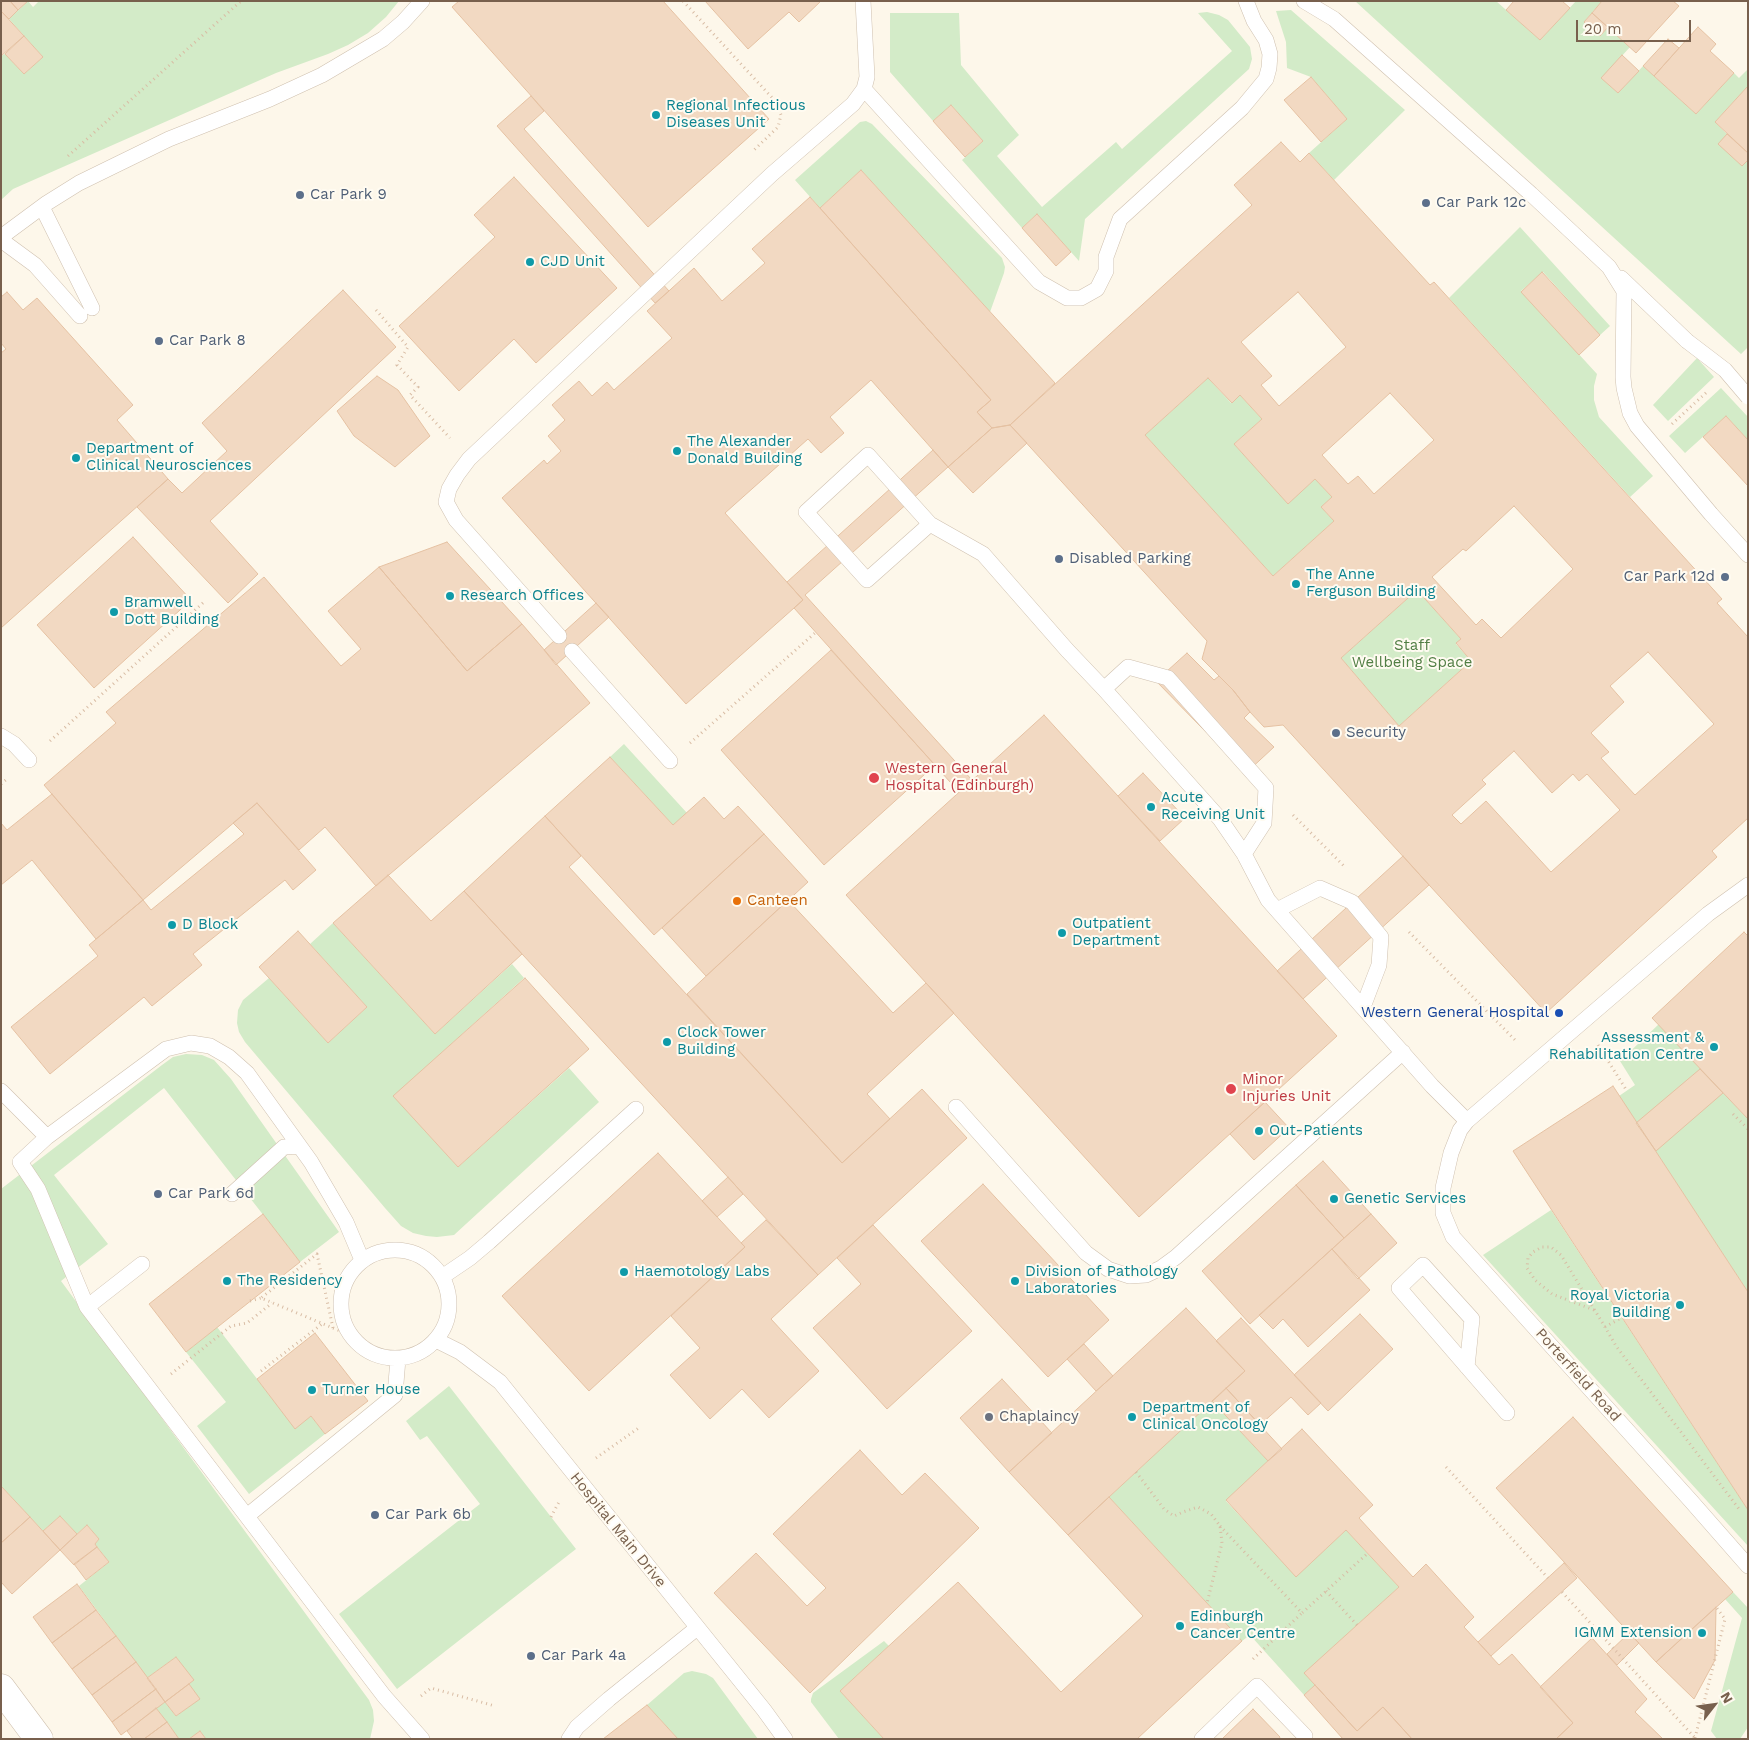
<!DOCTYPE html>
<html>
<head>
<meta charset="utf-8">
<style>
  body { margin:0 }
  #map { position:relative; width:1749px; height:1740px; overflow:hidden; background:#fdf7ea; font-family:"Work Sans",sans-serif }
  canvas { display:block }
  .frame { position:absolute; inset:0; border:2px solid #78604d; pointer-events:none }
  .north { position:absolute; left:1689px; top:1680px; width:50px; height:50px; -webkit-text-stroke:4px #fffbf1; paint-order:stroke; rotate:60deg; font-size:14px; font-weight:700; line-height:20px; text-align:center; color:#78604d }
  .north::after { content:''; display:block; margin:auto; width:18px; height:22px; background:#78604d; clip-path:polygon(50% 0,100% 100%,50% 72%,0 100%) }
  .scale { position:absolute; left:1576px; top:20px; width:115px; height:22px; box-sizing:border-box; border:2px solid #78604d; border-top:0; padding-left:6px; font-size:15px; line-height:18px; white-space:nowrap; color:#78604d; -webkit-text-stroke:4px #fffbf1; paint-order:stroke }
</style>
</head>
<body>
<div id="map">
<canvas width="1749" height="1740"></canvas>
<div class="frame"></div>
<div class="north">N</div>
<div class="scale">20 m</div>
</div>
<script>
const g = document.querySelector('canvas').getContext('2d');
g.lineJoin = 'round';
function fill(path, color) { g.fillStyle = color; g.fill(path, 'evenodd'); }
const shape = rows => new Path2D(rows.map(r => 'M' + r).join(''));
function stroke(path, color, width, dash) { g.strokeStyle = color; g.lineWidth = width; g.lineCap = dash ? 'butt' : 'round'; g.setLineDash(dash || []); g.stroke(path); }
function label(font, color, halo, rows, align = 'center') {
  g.font = font + ' "Work Sans",sans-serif'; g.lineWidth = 4; g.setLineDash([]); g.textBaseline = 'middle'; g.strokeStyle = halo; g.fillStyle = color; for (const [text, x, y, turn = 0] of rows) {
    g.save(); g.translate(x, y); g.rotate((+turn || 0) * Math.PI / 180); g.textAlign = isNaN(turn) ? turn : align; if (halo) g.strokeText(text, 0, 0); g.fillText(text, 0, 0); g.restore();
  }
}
fill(shape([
  [28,1,33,7,39,1,399,1,386,17,368,33,348,45,328,54,276,73,13,189,1,200,1,56,5,54,24,74,43,57,9,19],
  [1355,1,1496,1,1540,40,1576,1,1602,1,1584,22,1600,36,1608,27,1630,47,1602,78,1618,93,1643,66,1696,114,1734,73,1739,78,1747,70,1748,86,1715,122,1727,134,1719,144,1742,166,1748,160,1748,347,1741,354],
  [1291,10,1405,110,1334,180,1309,153,1347,119,1311,77,1287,68,1286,42,1276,11],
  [1207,12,1219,15,1228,20,1250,47,1252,59,1249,69,1085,219,1079,261,1037,214,1022,228,962,160,983,141,951,105,933,121,890,72,890,13,959,13,961,65,1019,135,997,156,1042,207,1116,142,1122,149,1232,51,1198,13],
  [866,121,872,124,1002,258,1005,267,1004,273,990,312,861,170,820,208,795,180,860,122],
  [1520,227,1610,326,1600,335,1543,272,1521,291,1597,374,1594,386,1594,400,1599,417,1653,476,1630,497,1449,298],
  [1697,358,1714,377,1668,421,1653,405],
  [1208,378,1231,403,1240,395,1262,419,1234,444,1288,503,1315,479,1332,497,1321,507,1334,521,1273,576,1145,435],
  [1721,388,1748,417,1748,440,1726,416,1685,453,1669,436],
  [1417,590,1461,639,1456,644,1471,661,1399,726,1341,658],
  [624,744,687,813,673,825,610,757],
  [333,923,435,1034,512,964,524,978,394,1096,458,1167,569,1068,599,1102,454,1235,437,1237,426,1236,413,1233,401,1226,385,1208,245,1042,239,1032,237,1023,238,1010,243,1000,269,978,328,1043,367,1007,310,944],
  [1659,1024,1748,1119,1748,1292,1619,1096,1635,1085,1620,1061],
  [186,1054,202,1055,214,1060,231,1079,339,1232,300,1262,164,1088,54,1175,108,1244,61,1281,369,1700,373,1710,374,1721,370,1739,206,1739,200,1731,189,1739,179,1739,156,1708,165,1702,176,1716,199,1699,189,1684,193,1680,176,1657,147,1678,79,1586,109,1562,95,1544,99,1539,87,1525,77,1534,60,1516,43,1531,1,1486,1,1189,162,1065,173,1057],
  [1551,1210,1748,1510,1748,1546,1483,1255],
  [217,1327,295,1428,311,1416,325,1434,249,1494,197,1426,226,1402,186,1352],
  [449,1386,576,1549,397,1689,339,1614,480,1504,427,1436,420,1440,406,1421],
  [1212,1401,1268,1461,1226,1501,1296,1576,1346,1530,1399,1587,1305,1673,1315,1685,1304,1695,1250,1635,1242,1641,1109,1497],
  [1733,1592,1748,1608,1748,1727,1740,1739,1717,1739,1711,1731,1742,1618,1725,1599],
  [884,1641,889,1646,840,1691,884,1739,839,1739,811,1702,811,1699,813,1693],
  [692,1671,706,1674,713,1678,758,1739,678,1739,647,1705,684,1673]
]), '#d3ebc8');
const building = shape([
  [1,1,10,1,18,10,9,19,1,11,1,1],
  [10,1,28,1,18,10,10,1],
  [459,1,663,1,769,119,648,227,452,7,459,1],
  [705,1,821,1,799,22,789,12,748,49,705,1],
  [1514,1,1562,1,1570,8,1540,40,1506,10,1514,1],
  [1602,1,1673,1,1679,6,1636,53,1592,13,1602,1],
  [1,11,24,36,1,56,1,11],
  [1592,13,1608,27,1600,36,1584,22,1592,13],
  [1698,27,1716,44,1710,51,1734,73,1696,114,1654,76,1698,27],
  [24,36,43,57,24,74,5,54,24,36],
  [1668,39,1679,48,1654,76,1643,66,1668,39],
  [1622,55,1639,71,1618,93,1601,78,1622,55],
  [1311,77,1347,119,1321,142,1284,100,1311,77],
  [1748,86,1748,153,1715,122,1748,86],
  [531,96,544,111,524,129,669,291,655,303,497,126,531,96],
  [951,105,983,141,965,157,933,121,951,105],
  [1727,134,1748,153,1748,160,1742,166,1718,144,1727,134],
  [1281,142,1300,162,1309,153,1430,285,1434,282,1722,599,1717,603,1748,637,1748,818,1712,851,1717,857,1546,1013,1283,725,1264,727,1250,712,1233,690,1202,659,1207,641,1010,425,1252,205,1234,185,1281,142],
  [1298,292,1346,347,1279,406,1261,385,1272,376,1241,342,1298,292],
  [1208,378,1232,403,1240,395,1262,419,1234,444,1288,504,1315,479,1332,497,1321,507,1334,521,1273,576,1145,435,1208,378],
  [1390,393,1434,440,1374,494,1358,476,1348,484,1322,455,1390,393],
  [1514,506,1573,569,1501,638,1482,619,1476,625,1432,577,1463,549,1466,551,1514,506],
  [1417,590,1461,639,1456,643,1471,661,1399,726,1341,658,1417,590],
  [1648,652,1714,724,1635,795,1601,758,1609,752,1591,733,1624,702,1610,686,1648,652],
  [1514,751,1552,793,1573,774,1579,781,1587,774,1620,810,1551,872,1486,801,1461,824,1452,815,1486,784,1482,780,1514,751],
  [861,170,1055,383,1010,425,992,428,977,412,991,400,820,208,861,170],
  [514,177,617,288,536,363,514,339,459,391,399,326,495,237,474,215,514,177],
  [810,197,991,400,977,412,992,428,948,467,871,380,830,417,844,433,821,453,808,439,725,513,803,600,686,704,502,498,544,460,547,464,561,451,548,436,565,420,552,405,579,381,592,396,607,382,614,390,672,338,647,311,694,268,722,301,765,263,752,249,810,197],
  [1037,214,1071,252,1056,266,1022,228,1037,214],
  [1542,272,1600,335,1579,355,1521,292,1542,272],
  [343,290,396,347,210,521,258,574,228,603,137,507,168,479,182,493,227,451,202,423,343,290],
  [7,292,23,310,37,298,133,405,117,420,168,479,1,628,1,353,6,349,1,343,1,297,7,292],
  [377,376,398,390,430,436,395,467,354,436,337,411,377,376],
  [1726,416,1748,440,1748,486,1703,437,1726,416],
  [1010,425,1027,443,973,493,948,467,992,428,1010,425],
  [933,450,948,467,805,595,972,780,959,792,794,608,803,600,787,582,933,450],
  [133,537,191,600,94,688,37,625,133,537],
  [447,542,522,624,467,671,379,567,447,542],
  [379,567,467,671,522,624,590,703,376,886,325,827,299,850,257,803,143,900,44,785,116,723,106,712,264,577,341,666,361,649,328,611,379,567],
  [596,603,609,617,556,665,544,650,596,603],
  [831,650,935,765,824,865,721,750,831,650],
  [1187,653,1214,680,1219,676,1233,690,1250,712,1244,718,1274,747,1246,773,1156,681,1187,653],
  [1044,715,1337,1036,1139,1217,846,895,1044,715],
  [610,757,673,825,704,797,724,819,738,806,764,834,654,935,545,816,610,757],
  [1143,773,1185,818,1160,841,1118,796,1143,773],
  [52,794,143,900,96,939,32,860,1,885,1,823,7,830,52,794],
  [257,803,316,870,293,890,285,880,193,954,202,965,152,1006,144,997,50,1074,11,1027,98,956,89,945,143,900,151,910,244,834,233,823,257,803],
  [545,816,581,856,569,867,842,1163,922,1089,967,1138,818,1275,464,891,545,816],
  [764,834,808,882,706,976,662,928,764,834],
  [1403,856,1429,885,1303,999,1277,971,1403,856],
  [388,875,431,921,464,891,522,954,435,1034,333,923,388,875],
  [788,900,893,1013,926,983,954,1013,867,1094,890,1119,842,1163,687,994,788,900],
  [298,931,367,1007,328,1043,259,967,298,931],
  [1744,932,1748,936,1748,1119,1652,1018,1744,932],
  [525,978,589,1049,458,1167,393,1096,525,978],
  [1700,1069,1723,1093,1656,1151,1636,1123,1700,1069],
  [1613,1086,1748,1292,1748,1510,1513,1151,1613,1086],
  [1265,1102,1289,1128,1254,1160,1230,1134,1265,1102],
  [658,1153,745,1247,589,1391,502,1296,658,1153],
  [1323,1161,1371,1214,1344,1238,1296,1185,1323,1161],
  [728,1177,743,1194,717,1217,702,1201,728,1177],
  [983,1184,1109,1320,1048,1377,921,1241,983,1184],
  [1296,1185,1344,1238,1250,1324,1202,1271,1296,1185],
  [263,1214,300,1262,186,1352,149,1304,263,1214],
  [1371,1214,1397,1243,1358,1279,1332,1249,1371,1214],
  [766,1220,818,1275,771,1319,819,1371,769,1418,742,1389,710,1419,670,1375,700,1348,671,1316,745,1247,741,1243,766,1220],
  [873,1225,972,1331,887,1409,813,1328,861,1284,837,1258,873,1225],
  [1332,1249,1370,1290,1308,1347,1283,1319,1273,1329,1259,1315,1332,1249],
  [1186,1308,1245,1371,1068,1535,1009,1472,1186,1308],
  [1360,1314,1393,1349,1328,1411,1294,1375,1360,1314],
  [1241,1318,1321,1403,1308,1415,1291,1397,1260,1425,1226,1388,1245,1371,1216,1341,1241,1318],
  [315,1333,368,1401,325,1434,311,1416,295,1429,257,1379,315,1333],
  [1084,1344,1113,1376,1096,1391,1067,1359,1084,1344],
  [1002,1379,1052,1433,1009,1472,960,1418,1002,1379],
  [1226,1388,1282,1449,1268,1461,1212,1401,1226,1388],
  [1573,1417,1733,1592,1656,1662,1496,1488,1573,1417],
  [1302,1429,1373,1505,1359,1518,1413,1577,1426,1564,1474,1617,1464,1627,1478,1642,1499,1665,1512,1654,1573,1723,1556,1739,1412,1739,1383,1707,1357,1731,1304,1673,1399,1587,1346,1530,1296,1577,1226,1500,1302,1429],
  [860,1450,902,1495,925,1473,979,1528,810,1693,714,1593,756,1553,807,1606,826,1588,773,1534,860,1450],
  [1,1486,30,1517,1,1543,1,1486],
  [1109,1497,1242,1641,1137,1739,884,1739,840,1691,958,1582,1061,1692,1143,1616,1068,1535,1109,1497],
  [60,1516,77,1534,60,1550,43,1531,60,1516],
  [30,1517,60,1550,12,1594,1,1582,1,1543,30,1517],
  [87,1525,99,1539,95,1544,97,1547,74,1565,60,1550,87,1525],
  [97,1547,109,1562,86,1580,74,1564,97,1547],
  [1564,1563,1577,1578,1491,1656,1478,1642,1564,1563],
  [77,1584,96,1610,52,1643,33,1617,77,1584],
  [1716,1607,1715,1660,1694,1699,1656,1662,1716,1607],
  [96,1610,116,1636,72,1669,52,1643,96,1610],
  [1629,1633,1639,1643,1617,1665,1607,1654,1629,1633],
  [116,1636,136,1662,92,1695,72,1669,116,1636],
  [1592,1638,1647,1699,1635,1712,1663,1739,1556,1739,1573,1723,1540,1687,1592,1638],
  [176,1657,194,1680,165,1702,147,1678,176,1657],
  [136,1662,156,1689,112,1722,92,1695,136,1662],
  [189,1684,200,1699,176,1716,165,1702,189,1684],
  [1315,1685,1357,1731,1383,1707,1412,1739,1343,1739,1304,1695,1315,1685],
  [156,1689,165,1702,121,1735,112,1722,156,1689],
  [647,1705,678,1739,603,1739,647,1705],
  [156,1708,167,1722,144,1739,133,1739,127,1731,156,1708],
  [1253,1709,1280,1737,1279,1739,1222,1739,1253,1709],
  [167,1722,179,1739,144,1739,167,1722],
  [200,1731,206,1739,189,1739,200,1731]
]);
fill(building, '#f2d9c2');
stroke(building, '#e5c1a2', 1);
const service = shape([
  [1304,1,1334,19,1531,194,1609,267,1624,291,1623,377,1624,388,1630,413,1637,426,1711,514,1748,555],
  [864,89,1039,282,1067,298,1081,298,1097,289,1106,271,1106,257,1120,219,1242,108,1266,79,1269,68,1270,54,1266,40,1254,21,1246,1],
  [42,207,92,308],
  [1,237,47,203,79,183,169,139,270,99,322,75,383,39,403,22,422,1],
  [1,240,35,265,80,316],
  [1621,278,1687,341],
  [868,455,930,524,867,580,806,512,868,455],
  [930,524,983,554,1067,650,1104,689,1220,819,1244,854,1268,900,1432,1086,1467,1121],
  [559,636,456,520,446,502,449,489,457,475,469,459,772,174,853,104,864,89,867,77,863,1],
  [572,651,670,761],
  [1104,689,1128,667,1168,678,1266,788,1264,823,1244,854],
  [1,736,14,744,29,760],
  [1748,885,1708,914,1467,1121,1460,1130,1451,1153,1443,1188,1443,1213,1453,1237,1691,1501,1748,1566],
  [1277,910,1320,888,1352,902,1381,937,1379,965,1363,1007],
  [1,1091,47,1137,166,1049,191,1043,210,1046,229,1057,247,1073,311,1162,346,1222,362,1260],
  [956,1107,1086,1253,1108,1269,1129,1276,1146,1275,1161,1268,1176,1257,1403,1052],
  [47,1137,20,1162,38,1189,87,1307],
  [232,1194,284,1147,299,1146],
  '341 1304a54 54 0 1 1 108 0a54 54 0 1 1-108 0Z',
  [142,1264,87,1307,384,1696,422,1739],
  [442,1277,470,1258,489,1242,636,1109],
  [436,1340,460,1352,500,1382,764,1710,785,1739],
  [1467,1367,1472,1319,1423,1265,1399,1288,1507,1413],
  [247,1516,395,1395,398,1359],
  [569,1739,577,1727,609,1699,697,1628],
  [1202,1739,1257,1686,1305,1736]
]);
const minor = shape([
  [1,1688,39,1739]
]);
stroke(service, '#cfc0af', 16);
stroke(minor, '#cfc0af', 29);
stroke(shape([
  [683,1,776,102,781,115,778,127,754,150],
  [68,156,241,1],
  [376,310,408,347,397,365,418,387,410,395,450,438],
  [1672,424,1708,391],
  [50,741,204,602],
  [690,743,815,633],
  [1,784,8,778],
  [1293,815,1345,867],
  [1409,932,1517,1042],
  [1598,1045,1627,1091],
  [1733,1114,1748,1129],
  [250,1301,261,1298],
  [1594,1310,1552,1294,1535,1280,1527,1268,1528,1258,1533,1252,1542,1247,1551,1247,1561,1255,1605,1327,1616,1346,1739,1509],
  [1605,1327,1621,1318],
  [333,1328,317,1254,261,1298,333,1328,350,1335],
  [261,1371,322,1324],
  [171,1374,231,1326,247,1323,272,1303],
  [596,1458,640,1427],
  [1446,1467,1548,1578],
  [1136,1472,1164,1509,1174,1516,1183,1512,1198,1507,1211,1514,1220,1526,1222,1543,1207,1603],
  [551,1517,560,1500],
  [1220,1526,1302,1613,1368,1553],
  [1326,1591,1357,1625],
  [1562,1592,1696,1739],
  [1253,1659,1302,1613],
  [421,1696,431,1688,495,1706],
  [1695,1738,1725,1619,1716,1607]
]), '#d8bca4', 3, [1, 4]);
stroke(service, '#fff', 15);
stroke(minor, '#fff', 28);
const serviceBridge = shape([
  [1687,341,1725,370,1748,397]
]);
stroke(serviceBridge, '#cfc0af', 16, []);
stroke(serviceBridge, '#fff', 15);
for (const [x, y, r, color] of [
  [656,115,5,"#0f9aa8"],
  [300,195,5,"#5c6f8a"],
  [1426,203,5,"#5c6f8a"],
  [530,262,5,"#0f9aa8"],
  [159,341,5,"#5c6f8a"],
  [677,451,5,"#0f9aa8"],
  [76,458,5,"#0f9aa8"],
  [1059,559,5,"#5c6f8a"],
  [1725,577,5,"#5c6f8a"],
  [1296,584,5,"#0f9aa8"],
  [450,596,5,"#0f9aa8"],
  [114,612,5,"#0f9aa8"],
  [1336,733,5,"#5c6f8a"],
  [874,778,6,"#e0444e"],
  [1151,807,5,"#0f9aa8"],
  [737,901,5,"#e8710a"],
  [172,925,5,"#0f9aa8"],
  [1062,933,5,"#0f9aa8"],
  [1559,1013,5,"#1a4fb4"],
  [667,1042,5,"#0f9aa8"],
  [1714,1047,5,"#0f9aa8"],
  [1231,1089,6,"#e0444e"],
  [1259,1131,5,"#0f9aa8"],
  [158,1194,5,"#5c6f8a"],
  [1334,1199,5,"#0f9aa8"],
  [624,1272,5,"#0f9aa8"],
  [227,1281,5,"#0f9aa8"],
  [1015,1281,5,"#0f9aa8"],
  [1680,1305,5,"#0f9aa8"],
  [312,1390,5,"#0f9aa8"],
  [989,1417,5,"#6b7280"],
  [1132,1417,5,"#0f9aa8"],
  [375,1515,5,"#5c6f8a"],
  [1180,1626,5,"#0f9aa8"],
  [1702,1633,5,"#0f9aa8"],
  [531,1656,5,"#5c6f8a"]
]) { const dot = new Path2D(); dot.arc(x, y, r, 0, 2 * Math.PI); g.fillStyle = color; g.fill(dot); stroke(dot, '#fffbf1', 2); }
label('15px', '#0d838f', '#fffbf1', [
  ["Regional Infectious",666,106],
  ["Diseases Unit",666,123],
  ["CJD Unit",540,262],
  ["The Alexander",687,442],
  ["Donald Building",687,459],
  ["Department of",86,449],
  ["Clinical Neurosciences",86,466],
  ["The Anne",1306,575],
  ["Ferguson Building",1306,592],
  ["Research Offices",460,596],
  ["Bramwell",124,603],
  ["Dott Building",124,620],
  ["Acute",1161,798],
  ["Receiving Unit",1161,815],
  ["Outpatient",1072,924],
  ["Department",1072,941],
  ["D Block",182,925],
  ["Clock Tower",677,1033],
  ["Building",677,1050],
  ["Assessment &",1704,1038,"right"],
  ["Rehabilitation Centre",1704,1055,"right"],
  ["Out-Patients",1269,1131],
  ["Genetic Services",1344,1199],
  ["Haemotology Labs",634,1272],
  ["Division of Pathology",1025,1272],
  ["Laboratories",1025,1289],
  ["The Residency",237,1281],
  ["Royal Victoria",1670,1296,"right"],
  ["Building",1670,1313,"right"],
  ["Turner House",322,1390],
  ["Department of",1142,1408],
  ["Clinical Oncology",1142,1425],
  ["Edinburgh",1190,1617],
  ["Cancer Centre",1190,1634],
  ["IGMM Extension",1692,1633,"right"]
], 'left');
label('15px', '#4e5e75', '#fffbf1', [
  ["Car Park 9",310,195],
  ["Car Park 12c",1436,203],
  ["Car Park 8",169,341],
  ["Disabled Parking",1069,559],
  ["Car Park 12d",1715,577,"right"],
  ["Security",1346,733],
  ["Car Park 6d",168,1194],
  ["Car Park 6b",385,1515],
  ["Car Park 4a",541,1656]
], 'left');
label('15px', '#517e44', '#fffbf1', [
  ["Staff",1412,646],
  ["Wellbeing Space",1412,663]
]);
label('15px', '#be3a42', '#fffbf1', [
  ["Western General",885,769],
  ["Hospital (Edinburgh)",885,786],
  ["Minor",1242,1080],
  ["Injuries Unit",1242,1097]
], 'left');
label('15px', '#c56008', '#fffbf1', [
  ["Canteen",747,901]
], 'left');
label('15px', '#164399', '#fffbf1', [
  ["Western General Hospital",1549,1013]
], 'right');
label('15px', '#78604d', '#fffbf1', [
  ["Porterfield Road",1578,1375,48],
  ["Hospital Main Drive",618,1530,51]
]);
label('15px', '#5b616d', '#fffbf1', [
  ["Chaplaincy",999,1417]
], 'left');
</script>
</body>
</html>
